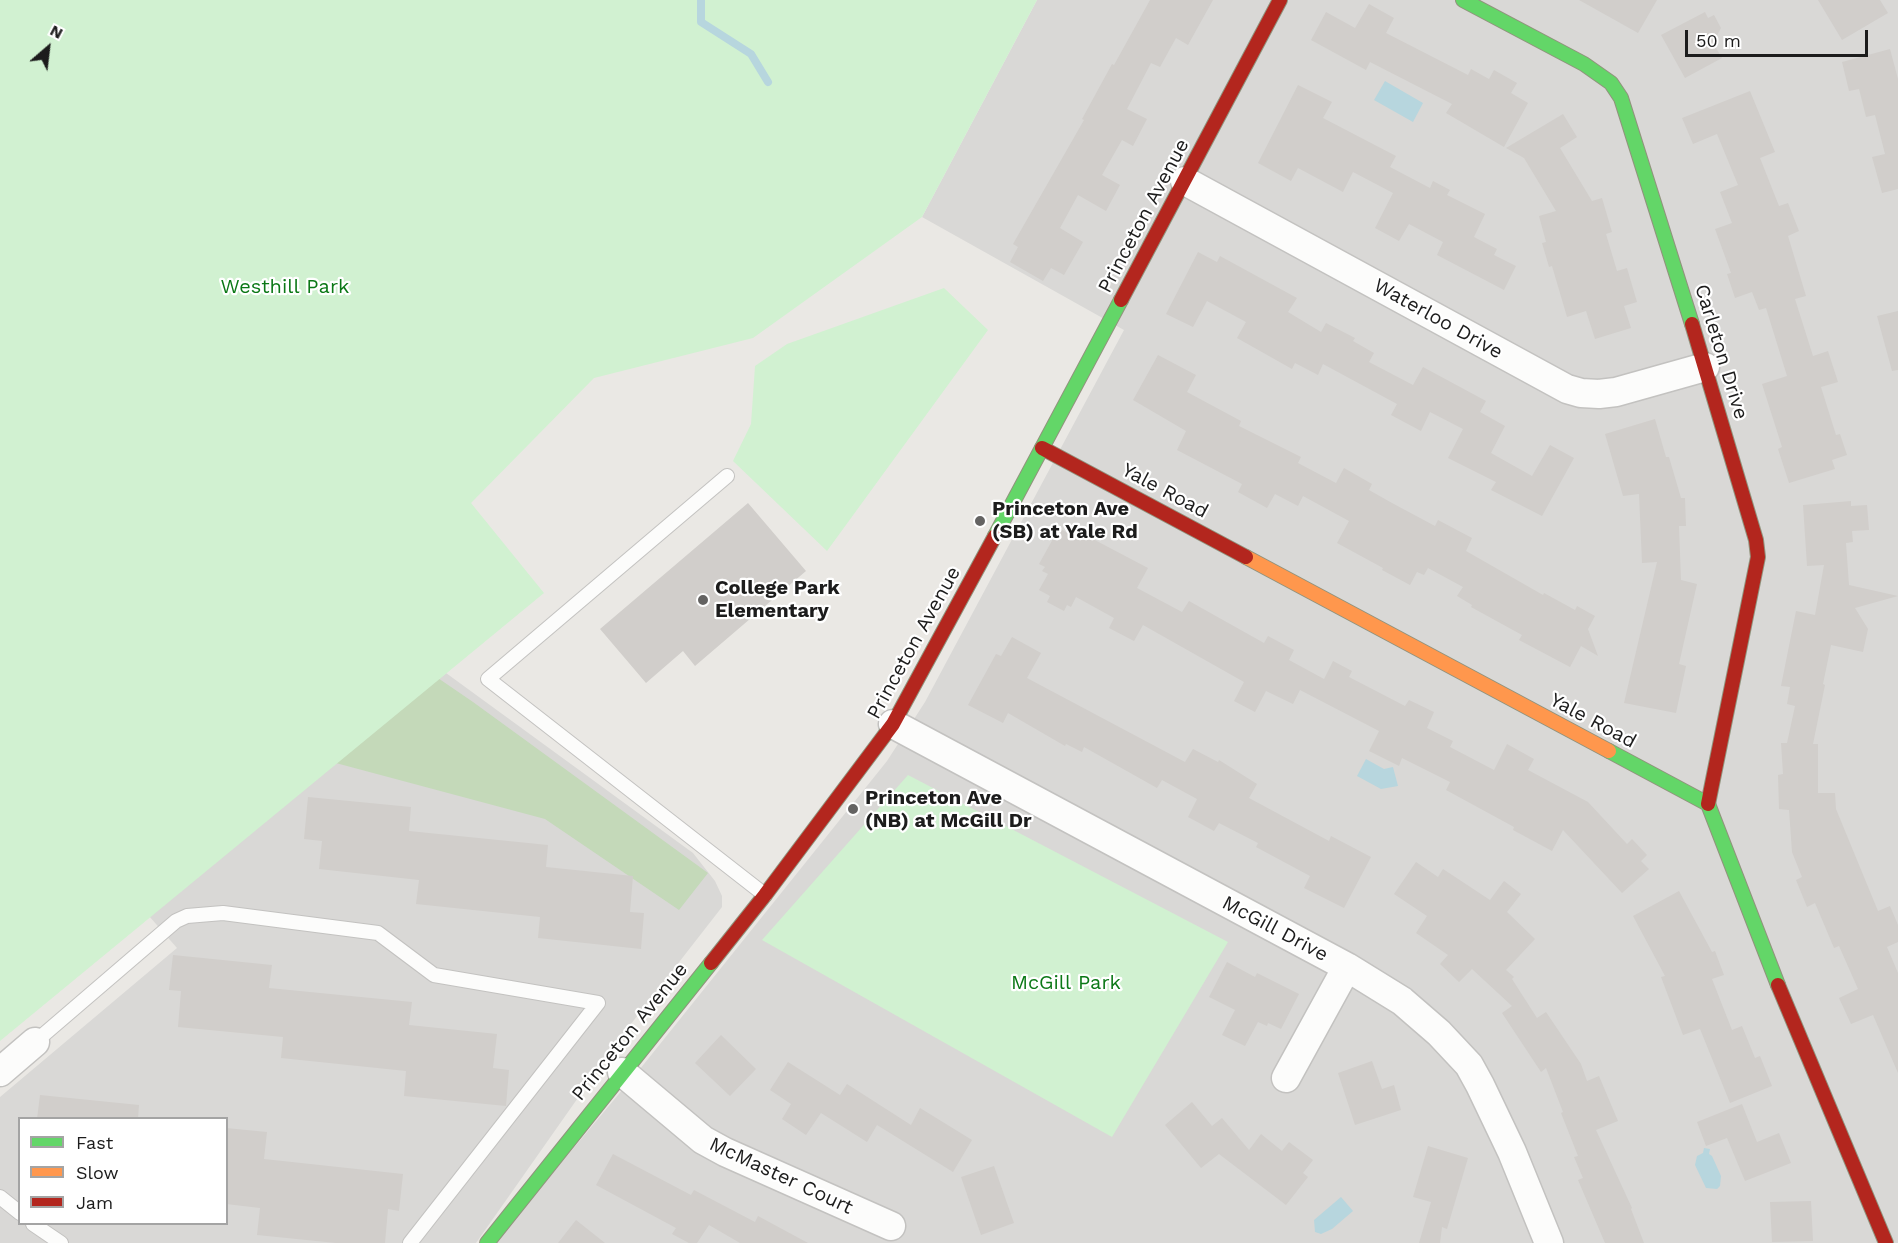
<!DOCTYPE html>
<html>
<head>
<meta charset="utf-8">
<style>
  body { margin:0 }
  #map { position:relative; width:1898px; height:1243px; overflow:hidden; background:#eae8e4; font-family:"Work Sans",sans-serif }
  canvas { display:block }
  .legend { position:absolute; left:18px; top:1117px; width:210px; height:108px; box-sizing:border-box; background:#fff; border:2px solid #a4a4a4; margin:0; padding:8px 10px; list-style:none; font-size:18px; color:#1c1c1c }
  .legend li { display:flex; align-items:center; gap:12px; height:30px }
  .legend b { width:30px; border:2px solid #a4a4a4 }
  .north { position:absolute; left:18px; top:18px; width:60px; height:60px; -webkit-text-stroke:4px #fff; paint-order:stroke; rotate:28deg; font-size:16px; font-weight:700; line-height:24px; text-align:center; color:#1c1c1c }
  .north::after { content:''; display:block; margin:auto; width:21px; height:27px; background:#1c1c1c; clip-path:polygon(50% 0,100% 100%,50% 72%,0 100%) }
  .scale { position:absolute; left:1685px; top:30px; width:183px; height:27px; box-sizing:border-box; border:3px solid #1c1c1c; border-top:0; padding-left:8px; font-size:18px; line-height:21px; white-space:nowrap; color:#1c1c1c; -webkit-text-stroke:4px #fff; paint-order:stroke }
</style>
</head>
<body>
<div id="map">
<canvas width="1898" height="1243"></canvas>
<ul class="legend">
<li><b style="height:8px;background:#63d668"></b>Fast</li>
<li><b style="height:8px;background:#ff974d"></b>Slow</li>
<li><b style="height:8px;background:#b3261e"></b>Jam</li>
</ul>
<div class="north">N</div>
<div class="scale">50 m</div>
</div>
<script>
const g = document.querySelector('canvas').getContext('2d');
g.lineJoin = 'round';
function fill(path, color) { g.fillStyle = color; g.fill(path, 'evenodd'); }
const shape = rows => new Path2D(rows.map(r => 'M' + r).join(''));
function stroke(path, color, width, dash) { g.strokeStyle = color; g.lineWidth = width; g.lineCap = dash ? 'butt' : 'round'; g.setLineDash(dash || []); g.stroke(path); }
function label(font, color, halo, rows, align = 'center') {
  g.font = font + ' "Work Sans",sans-serif'; g.lineWidth = 4.5; g.setLineDash([]); g.textBaseline = 'middle'; g.strokeStyle = halo; g.fillStyle = color; for (const [text, x, y, turn = 0] of rows) {
    g.save(); g.translate(x, y); g.rotate((+turn || 0) * Math.PI / 180); g.textAlign = isNaN(turn) ? turn : align; if (halo) g.strokeText(text, 0, 0); g.fillText(text, 0, 0); g.restore();
  }
}
fill(shape([
  [1037,0,1898,0,1898,1243,494,1243,644,1064,887,761,925,702,1124,330,922,217],
  [446,673,693,853,715,881,722,896,722,907,620,1038,476,1243,0,1243,0,1097,177,948,149,916],
  [20,1118,226,1118,226,1224,20,1224]
]), '#d9d8d6');
fill(shape([
  [413,661,473,702,708,873,679,910,545,819,332,762]
]), '#c4d9b9');
fill(shape([
  [0,0,1037,0,922,217,753,338,594,378,471,503,544,593,0,1041],
  [944,288,988,330,827,551,733,461,751,424,755,366,787,344],
  [908,775,1228,942,1112,1137,762,940]
]), '#d1f1d1');
fill(shape([
  [1385,81,1423,103,1413,122,1374,100],
  [1366,759,1384,769,1393,767,1398,786,1381,789,1357,776],
  [1704,1148,1710,1149,1709,1154,1712,1156,1721,1176,1720,1186,1717,1189,1706,1188,1695,1165,1697,1156,1703,1153],
  [1341,1197,1353,1211,1332,1229,1321,1234,1315,1232,1314,1220]
]), '#b7d6de');
stroke(shape([
  [701,0,701,22,751,54,768,82]
]), '#b7d6de', 8);
fill(shape([
  [1150,0,1213,0,1188,45,1176,38,1160,67,1151,63,1127,109,1147,119,1133,146,1122,140,1102,175,1120,185,1106,211,1078,195,1060,228,1083,242,1064,275,1051,268,1043,281,1010,262,1018,247,1013,244,1084,120,1082,119,1112,64,1114,65],
  [1579,0,1657,0,1638,33],
  [1818,0,1880,0,1888,13,1842,40],
  [1369,4,1394,18,1386,33,1468,75,1471,69,1489,79,1494,70,1517,83,1511,93,1528,103,1504,147,1446,113,1452,104,1370,62,1366,70,1311,40,1326,12,1355,28],
  [1705,12,1708,18,1714,15,1721,28,1713,43,1722,58,1685,78,1661,35],
  [1890,49,1898,79,1898,189,1882,193,1872,157,1885,154,1875,115,1866,117,1859,89,1849,91,1842,62],
  [1298,85,1332,102,1323,118,1396,156,1390,167,1430,188,1433,181,1450,190,1447,195,1485,214,1474,237,1497,249,1494,255,1516,266,1504,290,1437,255,1443,242,1409,224,1399,241,1375,228,1393,193,1353,172,1343,192,1298,168,1291,181,1258,163],
  [1750,91,1775,152,1760,158,1779,206,1788,203,1799,231,1788,236,1806,296,1795,299,1813,356,1828,351,1838,382,1821,387,1836,435,1840,434,1847,455,1832,460,1835,469,1789,483,1778,449,1782,447,1762,384,1787,376,1766,308,1759,310,1752,292,1735,298,1727,274,1731,273,1715,229,1732,223,1720,192,1738,185,1717,134,1693,144,1682,118],
  [1563,114,1577,137,1560,148,1592,201,1602,198,1612,232,1606,234,1617,271,1627,268,1637,302,1624,306,1631,328,1595,339,1586,311,1567,317,1552,266,1549,267,1542,243,1546,242,1539,216,1556,211,1524,158,1506,148],
  [1198,252,1217,262,1220,256,1297,298,1288,312,1321,332,1326,323,1355,338,1353,341,1374,353,1369,362,1413,385,1423,367,1486,401,1480,412,1505,426,1491,453,1532,476,1550,445,1574,458,1542,516,1491,490,1496,482,1448,458,1463,429,1430,412,1421,431,1391,415,1397,404,1323,364,1318,375,1295,363,1292,369,1237,338,1246,322,1207,301,1193,327,1166,314],
  [1898,311,1898,370,1892,371,1877,316],
  [1158,355,1196,375,1187,392,1241,421,1239,426,1301,457,1298,463,1336,483,1344,468,1372,484,1369,490,1392,503,1435,526,1438,520,1472,538,1466,551,1543,595,1544,593,1575,610,1577,606,1595,616,1588,629,1598,656,1581,646,1570,667,1519,640,1522,635,1471,607,1472,605,1457,596,1463,587,1428,568,1424,575,1417,572,1410,585,1382,570,1383,568,1337,543,1349,521,1303,496,1298,506,1275,494,1267,508,1238,492,1242,484,1177,450,1186,431,1133,400],
  [1655,419,1666,457,1669,457,1681,498,1685,498,1686,526,1679,526,1681,580,1697,584,1679,664,1686,666,1676,713,1624,703,1657,562,1642,563,1639,494,1623,496,1605,434],
  [1851,501,1851,506,1867,505,1869,530,1852,531,1853,542,1846,543,1849,585,1898,596,1855,608,1868,629,1863,652,1831,645,1823,684,1825,685,1813,744,1818,744,1818,793,1835,793,1836,809,1878,911,1890,906,1898,925,1898,942,1887,947,1898,973,1898,1073,1873,1015,1851,1024,1839,998,1858,989,1839,946,1834,948,1815,903,1807,907,1796,880,1802,877,1792,852,1789,810,1779,809,1778,775,1783,774,1781,743,1787,743,1795,706,1787,704,1790,687,1781,686,1796,611,1815,615,1824,565,1807,566,1803,505],
  [748,503,806,571,695,666,683,651,646,683,600,629],
  [1059,528,1069,534,1072,528,1148,568,1137,588,1182,612,1189,601,1264,643,1268,636,1294,650,1289,660,1324,679,1333,661,1352,671,1349,677,1405,706,1409,700,1434,712,1427,728,1453,741,1450,747,1494,770,1507,744,1534,759,1528,770,1588,802,1627,844,1632,839,1647,855,1641,861,1649,869,1622,893,1563,830,1552,851,1513,830,1514,827,1446,790,1450,782,1402,758,1399,766,1369,751,1379,731,1300,690,1293,704,1266,691,1255,712,1234,701,1244,682,1143,625,1134,641,1109,628,1114,618,1076,597,1071,607,1067,605,1064,611,1047,602,1050,596,1039,590,1048,574,1042,571,1045,567,1039,564],
  [1012,637,1041,653,1027,678,1185,762,1193,749,1218,762,1219,760,1257,784,1249,798,1329,841,1331,836,1371,857,1344,908,1304,888,1310,876,1256,847,1258,843,1219,823,1214,831,1188,817,1197,799,1162,780,1157,788,1084,747,1082,752,1066,744,1065,746,1008,713,1003,723,968,705,996,654,1001,656],
  [308,797,411,807,409,831,548,845,546,867,633,876,630,912,644,913,641,949,538,938,540,917,416,904,419,880,319,869,322,841,304,839],
  [1416,862,1438,877,1443,869,1490,900,1504,881,1521,894,1507,912,1535,939,1506,970,1514,977,1512,979,1537,1018,1546,1012,1581,1064,1587,1081,1599,1076,1618,1121,1596,1130,1632,1208,1631,1209,1644,1243,1605,1243,1578,1180,1583,1178,1574,1157,1578,1156,1561,1113,1563,1112,1546,1068,1541,1072,1502,1013,1512,1006,1472,969,1459,982,1440,964,1448,955,1416,933,1427,916,1394,894],
  [1679,891,1712,952,1715,951,1724,975,1712,979,1732,1030,1742,1026,1755,1058,1760,1056,1772,1086,1730,1103,1700,1029,1683,1035,1661,977,1665,976,1633,916],
  [173,955,272,965,269,988,412,1002,409,1025,497,1034,493,1068,509,1070,506,1106,404,1096,406,1071,281,1058,283,1037,178,1027,181,991,169,990],
  [1227,962,1255,977,1257,973,1299,994,1281,1029,1268,1023,1267,1026,1258,1022,1245,1046,1222,1035,1235,1010,1209,997],
  [721,1035,756,1069,730,1096,695,1063],
  [1372,1061,1382,1089,1394,1085,1401,1110,1355,1125,1338,1073],
  [788,1062,840,1095,847,1084,911,1125,920,1108,972,1140,953,1172,877,1125,867,1142,821,1113,806,1135,782,1119,791,1104,770,1090],
  [40,1095,139,1105,138,1119,37,1119],
  [1192,1102,1212,1126,1222,1118,1249,1150,1261,1134,1282,1151,1289,1142,1313,1160,1303,1173,1308,1177,1286,1205,1219,1154,1201,1168,1165,1125],
  [1742,1104,1757,1142,1779,1133,1791,1163,1745,1181,1727,1138,1706,1146,1697,1122],
  [226,1128,267,1132,264,1159,403,1174,399,1211,388,1209,385,1243,336,1243,257,1235,260,1208,226,1204],
  [1428,1146,1468,1158,1447,1229,1442,1227,1440,1243,1419,1243,1431,1202,1413,1197],
  [613,1154,691,1195,694,1190,755,1222,758,1216,808,1243,740,1243,709,1225,697,1243,689,1243,672,1234,676,1228,596,1185],
  [994,1166,1014,1223,981,1235,961,1177],
  [1811,1201,1813,1241,1772,1242,1770,1202],
  [576,1220,605,1243,558,1243]
]), '#d1cecb');
const lane = shape([
  [727,476,488,679,765,895],
  [35,1042,176,921,187,916,223,913,378,933,434,975,598,1003,410,1243],
  [0,1197,20,1213],
  [33,1224,61,1243]
]);
const street = shape([
  [1185,181,1567,389,1581,393,1599,394,1616,392,1705,367],
  [893,724,1347,967,1402,1001,1439,1033,1469,1065,1480,1085,1512,1152,1549,1243],
  [0,1072,35,1042],
  [622,1072,703,1140,725,1152,891,1226],
  [1286,1078,1347,967]
]);
const fast = shape([
  [1463,0,1584,64,1611,83,1621,98,1692,324],
  [995,536,1121,300],
  [1609,751,1708,804,1778,985],
  [487,1243,711,963]
]);
const slow = shape([
  [1246,557,1609,751]
]);
const jam = shape([
  [1121,300,1280,0],
  [1692,324,1756,540,1758,557,1708,804],
  [1042,448,1246,557],
  [711,963,765,895,893,724,995,536],
  [1778,985,1886,1243]
]);
stroke(lane, '#c3c2c0', 16);
stroke(street, '#c3c2c0', 31);
stroke(fast, '#91937d', 16);
stroke(slow, '#91937d', 16);
stroke(jam, '#91937d', 16);
stroke(lane, '#fcfcfb', 14);
stroke(street, '#fcfcfb', 28);
stroke(fast, '#63d668', 14);
stroke(slow, '#ff974d', 14);
stroke(jam, '#b3261e', 14);
for (const [x, y, r, color] of [
  [980,521,6,"#646362"],
  [703,600,6,"#646362"],
  [853,809,6,"#646362"]
]) { const dot = new Path2D(); dot.arc(x, y, r, 0, 2 * Math.PI); g.fillStyle = color; g.fill(dot); stroke(dot, '#fff', 2); }
label('20px', '#1c1c1c', '#fff', [
  ["Princeton Avenue",1144,216,-62],
  ["Waterloo Drive",1438,319,29],
  ["Carleton Drive",1721,352,73],
  ["Yale Road",1165,491,28],
  ["Princeton Avenue",914,643,-61],
  ["Yale Road",1593,721,28],
  ["McGill Drive",1275,929,28],
  ["Princeton Avenue",630,1032,-51],
  ["McMaster Court",781,1176,25]
]);
label('20px', '#0b7816', '#fff', [
  ["Westhill Park",285,287],
  ["McGill Park",1066,983]
]);
label('bold 20px', '#1c1c1c', '#fff', [
  ["Princeton Ave",992,509],
  ["(SB) at Yale Rd",992,532],
  ["College Park",715,588],
  ["Elementary",715,611],
  ["Princeton Ave",865,798],
  ["(NB) at McGill Dr",865,821]
], 'left');
</script>
</body>
</html>
